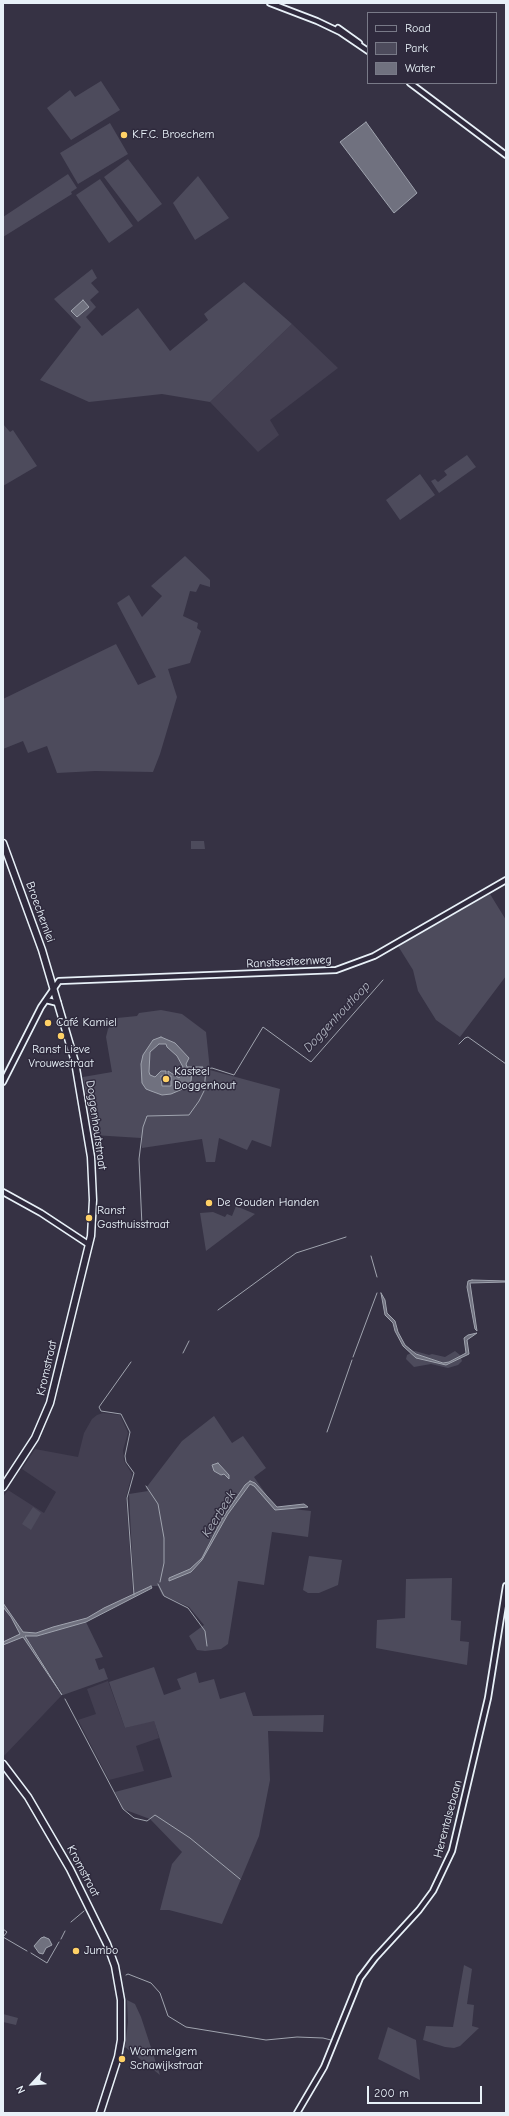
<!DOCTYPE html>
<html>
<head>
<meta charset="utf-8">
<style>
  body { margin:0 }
  #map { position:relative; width:509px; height:2116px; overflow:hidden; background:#363244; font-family:"Comic Neue",sans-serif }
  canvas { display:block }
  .frame { position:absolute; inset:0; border:4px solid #e8f1f8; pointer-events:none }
  .legend { position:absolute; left:367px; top:12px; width:130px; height:72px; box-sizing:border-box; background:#2f2a3d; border:1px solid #797a88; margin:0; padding:5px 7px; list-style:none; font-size:12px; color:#e8f1f8 }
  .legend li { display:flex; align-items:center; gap:8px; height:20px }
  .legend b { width:20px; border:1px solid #797a88 }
  .north { position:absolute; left:12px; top:2064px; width:40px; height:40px; -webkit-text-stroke:3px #2f2a3d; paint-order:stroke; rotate:244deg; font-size:11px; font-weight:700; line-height:16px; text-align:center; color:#e8f1f8 }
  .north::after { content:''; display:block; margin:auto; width:14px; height:18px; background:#e8f1f8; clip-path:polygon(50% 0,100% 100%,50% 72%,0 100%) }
  .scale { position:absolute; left:367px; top:2086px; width:115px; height:18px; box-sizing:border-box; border:2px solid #e8f1f8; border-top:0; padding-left:5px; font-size:12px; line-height:14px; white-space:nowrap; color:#e8f1f8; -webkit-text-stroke:3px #2f2a3d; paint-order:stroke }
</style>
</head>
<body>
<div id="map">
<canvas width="509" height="2116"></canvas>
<div class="frame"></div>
<ul class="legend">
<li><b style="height:5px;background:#2f2a3d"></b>Road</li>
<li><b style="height:11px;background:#4d4b5c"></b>Park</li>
<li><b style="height:11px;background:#70717f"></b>Water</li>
</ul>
<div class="north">N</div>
<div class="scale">200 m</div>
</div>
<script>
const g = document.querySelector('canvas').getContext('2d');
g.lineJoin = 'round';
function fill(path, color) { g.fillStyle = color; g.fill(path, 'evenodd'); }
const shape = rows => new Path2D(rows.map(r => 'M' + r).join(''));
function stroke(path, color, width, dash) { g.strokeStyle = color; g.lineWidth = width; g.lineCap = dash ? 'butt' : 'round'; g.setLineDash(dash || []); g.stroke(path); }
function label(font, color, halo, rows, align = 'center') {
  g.font = font + ' "Comic Neue",sans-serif'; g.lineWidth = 3; g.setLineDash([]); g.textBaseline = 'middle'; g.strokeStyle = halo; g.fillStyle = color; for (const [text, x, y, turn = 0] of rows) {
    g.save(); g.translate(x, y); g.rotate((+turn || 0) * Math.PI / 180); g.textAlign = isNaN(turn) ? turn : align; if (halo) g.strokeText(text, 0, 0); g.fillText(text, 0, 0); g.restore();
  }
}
fill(shape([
  [292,324,338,368,270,420,279,435,258,452,210,402],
  [103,1413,120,1415,128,1433,123,1450,124,1461,132,1474,126,1497,133,1595,83,1620,35,1635,24,1633,29,1647,62,1695,3,1757,3,1497,8,1490,44,1513,56,1492,22,1469,35,1449,78,1457,84,1433,92,1419,97,1415],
  [108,1681,125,1728,154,1720,159,1738,136,1746,144,1771,109,1780,78,1720,96,1714,87,1689]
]), '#433f51');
fill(shape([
  [101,81,120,110,71,140,47,108,70,90,75,97],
  [110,123,128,154,78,184,60,153],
  [128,159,162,204,138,222,104,177],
  [68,174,77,188,71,192,72,194,3,237,3,217],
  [198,176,229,218,195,240,173,203],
  [100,179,133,226,109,243,76,195],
  [92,269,97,278,91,283,99,292,90,300,96,307,86,317,102,336,138,308,170,351,208,320,204,314,244,282,292,324,210,402,162,394,89,402,40,380,81,327,54,299],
  [3,424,10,432,13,430,37,466,3,486],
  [467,455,476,467,439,493,431,481,435,479,438,482,447,475,444,471],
  [420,474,435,495,400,520,386,500],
  [185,556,210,580,210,587,200,584,196,592,190,591,183,616,198,623,197,628,201,631,190,663,168,669,177,697,160,754,153,772,95,771,57,773,47,746,28,753,23,741,3,749,3,699,116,644,138,685,156,677,117,603,129,595,142,617,162,596,151,586],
  [191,841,204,841,205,849,191,849],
  [490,894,506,920,506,976,460,1037,436,1020,418,991,413,970,398,946],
  [161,1010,182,1014,206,1032,210,1070,280,1089,271,1147,252,1140,247,1150,219,1138,215,1162,206,1162,202,1139,142,1148,141,1138,93,1135,83,1077,112,1072,106,1037,108,1029,117,1018,137,1016,139,1013],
  [236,1206,255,1214,206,1251,200,1213,213,1212,225,1217,227,1214,232,1216],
  [415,1351,429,1355,432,1354,445,1357,455,1351,460,1355,462,1361,458,1365,448,1368,431,1364,414,1367,406,1359,407,1355],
  [214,1416,232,1443,243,1436,266,1468,254,1477,275,1507,311,1511,308,1537,272,1532,264,1585,238,1581,228,1644,221,1649,205,1651,197,1650,189,1636,204,1625,189,1607,162,1595,158,1586,151,1586,134,1594,129,1494,148,1491,146,1488,182,1441],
  [33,1507,41,1513,31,1530,22,1524],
  [309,1556,342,1560,338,1585,319,1593,308,1593,303,1590],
  [452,1578,451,1620,461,1621,460,1641,469,1642,467,1665,376,1648,377,1620,405,1618,406,1579],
  [86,1622,103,1657,95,1659,99,1670,104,1668,108,1679,63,1695,25,1635,37,1636],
  [154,1667,164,1695,181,1689,177,1679,196,1672,199,1683,214,1679,220,1699,245,1692,253,1716,324,1715,323,1732,268,1731,270,1780,259,1836,222,1924,169,1910,160,1910,172,1864,182,1852,150,1819,123,1809,115,1792,172,1777,154,1721,125,1728,109,1682],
  [464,1965,472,1969,467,2004,474,2005,472,2026,479,2028,460,2046,454,2048,445,2047,423,2040,426,2026,453,2027],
  [127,2000,135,2004,141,2017,160,2075,125,2047,128,2022],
  [3,2014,18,2018,16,2025,3,2022],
  [388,2027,416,2040,420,2080,378,2059]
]), '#4d4b5c');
const water = shape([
  [366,122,417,193,394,213,340,142,366,122],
  [83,300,89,307,77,317,71,311,83,300],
  [161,1037,175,1043,189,1058,186,1064,187,1067,203,1067,203,1069,192,1071,191,1081,185,1088,171,1094,162,1095,151,1091,146,1089,142,1083,141,1064,143,1055,153,1040,161,1037],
  [159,1044,166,1044,167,1047,177,1056,183,1067,183,1073,179,1078,168,1071,168,1076,171,1076,171,1086,162,1086,161,1076,166,1076,166,1071,161,1071,155,1077,150,1075,149,1072,150,1052,159,1044],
  [472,1280,506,1281,506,1282,470,1283,477,1331,475,1329,467,1287,468,1281,472,1280],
  [381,1293,385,1300,387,1313,395,1321,398,1332,405,1345,416,1354,443,1363,449,1362,466,1353,464,1338,468,1335,477,1333,467,1340,469,1354,446,1365,416,1358,403,1346,395,1331,393,1323,385,1315,381,1293],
  [218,1463,229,1475,229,1479,224,1474,221,1475,214,1471,212,1465,218,1463],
  [250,1481,255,1483,277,1507,304,1504,308,1507,275,1510,254,1486,250,1484,228,1514,202,1560,191,1572,169,1581,169,1578,190,1569,202,1558,222,1519,245,1485,250,1481],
  [151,1586,152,1588,86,1622,37,1636,25,1636,62,1695,23,1637,3,1645,3,1642,20,1634,11,1617,3,1607,3,1603,23,1632,36,1633,53,1627,87,1618,104,1608,151,1586],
  [44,1937,49,1939,52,1945,46,1948,43,1954,39,1953,34,1946,41,1938,44,1937]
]);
fill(water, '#70717f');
stroke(water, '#a0a4af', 1);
stroke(shape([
  [459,1044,465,1038,468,1037,506,1064],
  [142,1226,139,1159,143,1127,147,1116,189,1115,199,1101,204,1091,206,1069,212,1068,234,1075,263,1027,311,1062,383,980],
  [371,1256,377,1277],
  [218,1310,296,1253,346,1237],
  [183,1353,189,1341],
  [353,1357,377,1293],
  [131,1362,99,1407,101,1411,121,1414,130,1432,125,1456,126,1462,134,1473,127,1498,134,1595],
  [327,1432,352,1360],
  [146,1486,158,1504,164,1538,164,1563,160,1582],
  [158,1584,164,1596,188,1608,205,1631,207,1646],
  [65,1699,123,1809,134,1818,147,1821,155,1815,190,1838,240,1879],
  [71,1922,84,1911],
  [3,1929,7,1932,3,1937,27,1951],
  [61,1939,65,1931],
  [31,1953,47,1963,59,1942],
  [126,1975,128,1974,151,1983,160,1993,168,2016,186,2027,266,2040,297,2037,323,2038,331,2040]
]), '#a0a4af', 1);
const minor = shape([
  [270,3,317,21,340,32,368,51],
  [338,28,359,43],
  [410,83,506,155],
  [46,1000,58,1003],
  [3,1082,41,1007,59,981,336,970,374,956,506,880],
  [3,1192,41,1213,88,1244],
  [297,2113,324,2067,360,1978,375,1958,419,1910,433,1891,452,1851,488,1698,506,1586]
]);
const major = shape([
  [3,843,42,950,75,1062,91,1157,93,1200,91,1236,50,1403,35,1438,3,1487],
  [3,1764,28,1797,70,1869,107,1944,115,1966,121,2000,121,2040,118,2057,100,2113]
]);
stroke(minor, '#e8f1f8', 8);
stroke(major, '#e8f1f8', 9);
stroke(minor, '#2f2a3d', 4.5);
stroke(major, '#2f2a3d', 6);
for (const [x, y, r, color] of [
  [124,135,4,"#ffd166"],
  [48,1023,4,"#ffd166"],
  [61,1036,4,"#ffd166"],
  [166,1079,4,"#ffd166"],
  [209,1203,4,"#ffd166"],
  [89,1218,4,"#ffd166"],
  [76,1951,4,"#ffd166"],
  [122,2059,4,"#ffd166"]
]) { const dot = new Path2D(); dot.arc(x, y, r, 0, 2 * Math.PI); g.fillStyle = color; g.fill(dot); stroke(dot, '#2f2a3d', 1.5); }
label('12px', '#e8f1f8', '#2f2a3d', [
  ["K.F.C. Broechem",132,135],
  ["Café Kamiel",56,1023],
  ["Ranst Lieve",61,1050,"center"],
  ["Vrouwestraat",61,1064,"center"],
  ["Kasteel",174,1072],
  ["Doggenhout",174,1086],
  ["De Gouden Handen",217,1203],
  ["Ranst",97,1211],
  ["Gasthuisstraat",97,1225],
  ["Jumbo",84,1951],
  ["Wommelgem",130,2052],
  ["Schawijkstraat",130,2066]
], 'left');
label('12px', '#e8f1f8', '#2f2a3d', [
  ["Broechemlei",40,912,70],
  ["Ranstsesteenweg",289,962,-3],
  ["Doggenhoutstraat",96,1125,82],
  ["Kromstraat",47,1368,-77],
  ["Herentalsebaan",448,1819,-75],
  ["Kromstraat",83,1871,62]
]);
label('italic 13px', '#b2b7c2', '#2f2a3d', [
  ["Doggenhoutloop",337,1017,-47],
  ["Keerbeek",219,1514,-58]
]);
</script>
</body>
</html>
